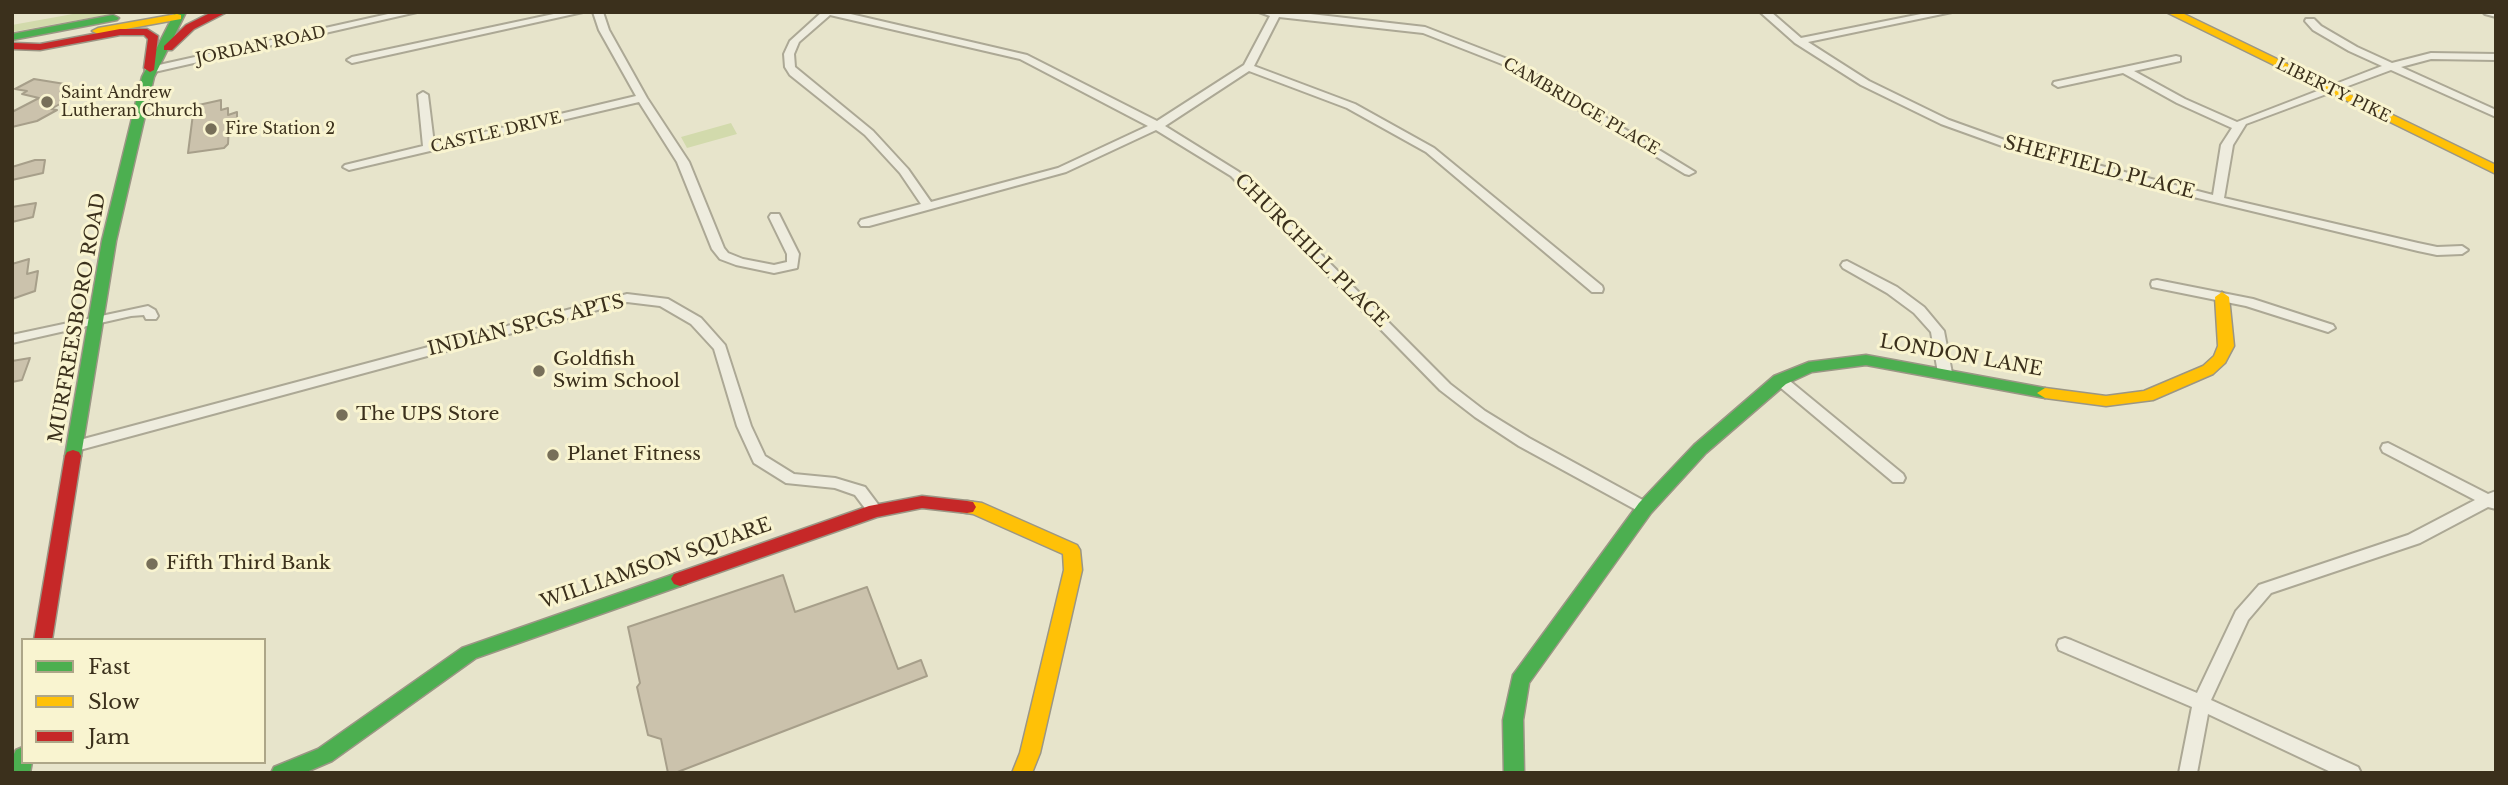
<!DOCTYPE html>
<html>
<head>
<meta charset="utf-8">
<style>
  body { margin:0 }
  #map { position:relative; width:2508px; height:785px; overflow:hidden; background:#e7e4cb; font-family:"Libre Baskerville",serif }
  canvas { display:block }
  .frame { position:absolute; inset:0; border:14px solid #3b301c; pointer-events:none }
  .legend { position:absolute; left:21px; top:638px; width:245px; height:126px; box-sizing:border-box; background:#f9f4d0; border:2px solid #ada688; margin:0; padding:9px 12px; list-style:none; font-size:21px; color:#3b301c }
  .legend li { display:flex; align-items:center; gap:14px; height:35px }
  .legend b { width:35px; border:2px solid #ada688 }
</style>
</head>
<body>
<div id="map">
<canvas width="2508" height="785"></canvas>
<div class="frame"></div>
<ul class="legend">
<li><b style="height:9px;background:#4caf50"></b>Fast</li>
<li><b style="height:9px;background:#ffc107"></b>Slow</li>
<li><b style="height:9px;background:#c62828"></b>Jam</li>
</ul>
</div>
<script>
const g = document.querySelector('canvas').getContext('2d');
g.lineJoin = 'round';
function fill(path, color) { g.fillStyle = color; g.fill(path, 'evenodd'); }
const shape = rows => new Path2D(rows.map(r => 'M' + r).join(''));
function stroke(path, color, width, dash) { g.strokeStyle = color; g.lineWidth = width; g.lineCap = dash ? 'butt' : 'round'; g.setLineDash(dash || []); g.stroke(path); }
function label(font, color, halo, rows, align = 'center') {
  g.font = font + ' "Libre Baskerville",serif'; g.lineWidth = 6; g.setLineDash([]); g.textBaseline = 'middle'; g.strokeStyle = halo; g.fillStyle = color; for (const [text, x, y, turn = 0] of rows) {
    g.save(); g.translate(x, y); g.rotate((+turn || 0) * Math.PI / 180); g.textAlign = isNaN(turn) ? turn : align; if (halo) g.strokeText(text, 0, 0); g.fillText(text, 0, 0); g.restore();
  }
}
fill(shape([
  [84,12,122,12,12,32,12,25],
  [731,123,737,134,687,148,681,137]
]), '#d2daac');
const building = shape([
  [34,79,71,85,68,86,75,88,72,90,81,92,51,109,57,110,37,121,12,127,12,112,39,98,22,94,27,91,15,89,34,79],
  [221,100,221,110,228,108,228,115,237,112,237,124,229,125,228,144,224,148,188,153,194,106,221,100],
  [35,160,45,160,43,173,12,180,12,167,35,160],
  [36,203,33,217,12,222,12,207,36,203],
  [29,259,27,274,38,271,35,291,12,299,12,264,29,259],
  [30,358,22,380,12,382,12,361,30,358],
  [783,575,795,612,867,587,898,669,921,660,927,676,675,773,668,773,661,739,648,735,637,687,640,683,628,627,783,575]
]);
fill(building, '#cbc2ac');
stroke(building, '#a79f8a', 2);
const street = shape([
  [397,12,417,12,150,73,145,70,150,67,397,12],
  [563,12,583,12,352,63,347,60,352,57,563,12],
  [593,12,603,12,609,30,647,98,689,162,724,248,728,253,743,259,774,265,787,262,787,254,769,217,771,214,779,214,799,254,797,268,774,273,736,265,720,259,712,249,677,162,639,102,349,170,343,167,345,165,423,146,418,95,423,92,428,95,434,144,636,96,599,30,593,12],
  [822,12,842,12,1027,55,1157,121,1244,65,1270,16,1259,12,1293,12,1425,27,1515,62,1695,172,1689,175,1685,174,1507,66,1423,33,1279,17,1254,66,1355,104,1434,148,1602,286,1603,289,1602,292,1592,292,1426,152,1347,108,1249,71,1165,126,1239,172,1450,384,1485,411,1529,438,1650,504,1653,508,1650,512,1640,512,1519,446,1475,417,1440,390,1231,176,1156,130,1066,172,869,226,861,226,859,223,861,220,921,204,900,173,865,135,790,75,785,67,784,54,790,41,822,12],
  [830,15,1020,59,1148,126,1058,168,931,202,908,169,873,131,795,67,794,54,799,42,830,15],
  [1760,12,1771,12,1801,38,1931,12,1952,12,1808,42,1869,81,1949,120,2013,143,2213,195,2221,145,2232,128,2177,103,2123,73,2058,87,2053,84,2054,82,2176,56,2180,57,2180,61,2134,71,2185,99,2237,122,2382,66,2349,51,2313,30,2305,21,2306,19,2314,19,2321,26,2357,47,2392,63,2431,53,2496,54,2496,60,2431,59,2401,67,2496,110,2496,117,2391,70,2246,124,2233,145,2224,198,2418,243,2437,247,2462,246,2468,250,2462,254,2437,255,2418,251,2156,188,2005,147,1941,124,1861,85,1795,43,1760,12],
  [2483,12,2496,12,2496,17,2485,14,2483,12],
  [1847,261,1897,287,1924,307,1944,331,1952,373,1950,376,1945,378,1938,373,1931,332,1914,313,1887,293,1843,268,1841,265,1843,262,1847,261],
  [2157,280,2253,299,2333,325,2335,328,2328,332,2246,306,2152,287,2151,284,2152,281,2157,280],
  [627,294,668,299,701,318,725,345,751,426,765,456,794,474,835,478,865,487,883,511,880,515,870,515,855,495,835,488,786,483,754,463,737,426,714,349,691,324,660,306,627,302,76,451,69,446,76,441,627,294],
  [148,306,155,310,158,316,156,319,146,319,144,315,131,316,12,343,12,335,148,306],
  [1780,375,1785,377,1903,474,1905,478,1903,482,1893,482,1775,383,1773,380,1780,375],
  [2388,443,2488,494,2496,491,2496,509,2488,507,2420,543,2271,593,2248,620,2211,700,2358,767,2361,773,2333,773,2208,714,2197,773,2179,773,2192,707,2059,650,2057,645,2059,640,2065,638,2071,640,2197,693,2236,611,2259,585,2408,535,2475,500,2383,452,2381,448,2383,444,2388,443]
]);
const fast = shape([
  [175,12,186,12,154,77,116,241,81,456,79,460,73,462,67,460,65,456,102,241,142,77,175,12],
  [113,15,119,18,117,20,12,40,12,34,113,15],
  [1866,355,2045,388,2053,393,2045,398,1866,365,1812,372,1786,384,1706,453,1651,513,1529,683,1523,720,1524,773,1504,773,1503,720,1513,675,1639,503,1694,445,1774,376,1809,362,1866,355],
  [680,572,686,574,689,579,686,584,476,658,332,761,304,773,271,773,274,767,318,749,462,648,680,572],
  [23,747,23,762,32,762,30,773,12,773,13,756,16,750,23,747]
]);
const slow = shape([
  [2166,12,2180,12,2496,165,2496,174,2166,12],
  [177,14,181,15,181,19,98,34,92,31,98,28,177,14],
  [2222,292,2229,297,2234,346,2225,363,2213,374,2153,400,2106,406,2045,398,2037,393,2045,388,2106,396,2144,391,2203,366,2214,356,2218,346,2215,297,2222,292],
  [967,501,982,503,1077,545,1080,550,1082,570,1040,753,1032,773,1012,773,1020,753,1064,570,1063,554,973,514,961,512,958,507,961,502,967,501]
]);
const jam = shape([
  [212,12,227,12,194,29,172,50,164,50,164,46,186,25,212,12],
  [120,29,147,29,158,36,154,70,150,72,144,68,148,39,144,35,120,35,40,50,12,49,12,43,15,43,40,44,120,29],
  [73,450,79,452,81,456,52,640,34,640,65,456,67,452,73,450],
  [922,496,967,501,973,502,976,507,973,512,967,513,922,508,877,517,680,586,674,584,671,579,674,574,869,506,922,496]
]);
stroke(street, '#aca895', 4);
stroke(fast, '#9b9685', 3);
stroke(slow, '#9b9685', 3);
stroke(jam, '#9b9685', 3);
fill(street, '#eeecde');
fill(fast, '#4caf50');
fill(slow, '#ffc107');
fill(jam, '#c62828');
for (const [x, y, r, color] of [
  [47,102,7,"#776f59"],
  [211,129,7,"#776f59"],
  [539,371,7,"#776f59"],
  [342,415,7,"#776f59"],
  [553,455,7,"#776f59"],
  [152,564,7,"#776f59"]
]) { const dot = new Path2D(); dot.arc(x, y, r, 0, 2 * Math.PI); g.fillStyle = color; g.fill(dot); stroke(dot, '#f9f4d0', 2.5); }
label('16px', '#3b301c', '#f9f4d0', [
  ["JORDAN ROAD",261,46,-12],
  ["LIBERTY PIKE",2333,91,26],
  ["CAMBRIDGE PLACE",1581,107,30],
  ["CASTLE DRIVE",496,133,-13]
]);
label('16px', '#3b301c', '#f9f4d0', [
  ["Saint Andrew",61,93],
  ["Lutheran Church",61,111],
  ["Fire Station 2",225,129]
], 'left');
label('19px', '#3b301c', '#f9f4d0', [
  ["SHEFFIELD PLACE",2099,168,15],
  ["CHURCHILL PLACE",1311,251,45],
  ["MURFREESBORO ROAD",78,318,-80],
  ["INDIAN SPGS APTS",526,326,-14],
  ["LONDON LANE",1961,356,10],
  ["WILLIAMSON SQUARE",656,564,-19]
]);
label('19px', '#3b301c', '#f9f4d0', [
  ["Goldfish",553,360],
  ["Swim School",553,382],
  ["The UPS Store",356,415],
  ["Planet Fitness",567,455],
  ["Fifth Third Bank",166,564]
], 'left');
</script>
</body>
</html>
